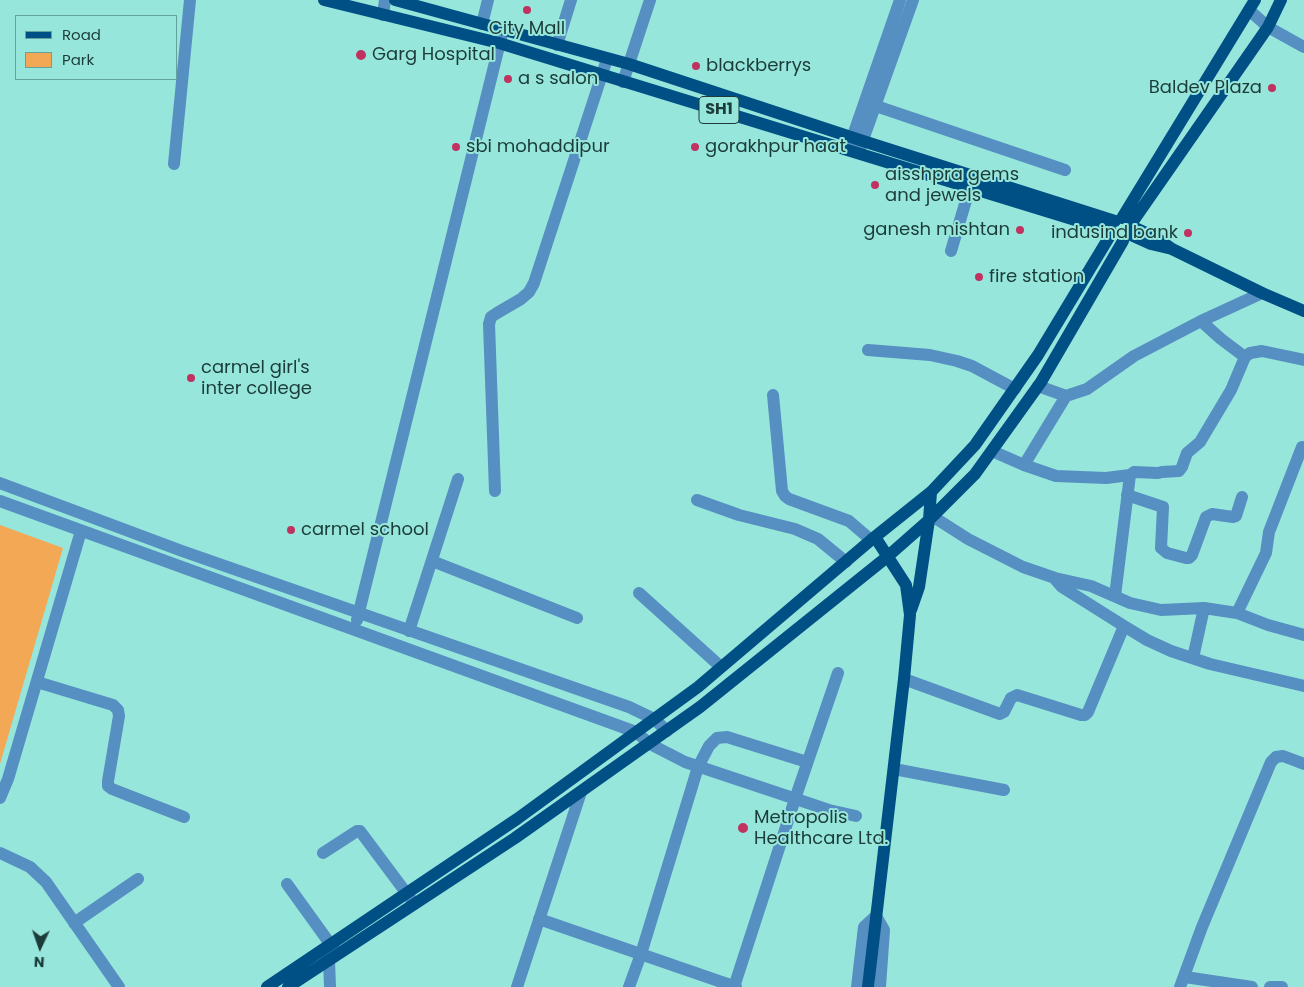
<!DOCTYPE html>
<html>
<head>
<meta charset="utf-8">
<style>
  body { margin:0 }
  #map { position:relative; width:1304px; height:987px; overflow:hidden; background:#97e6dc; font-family:Poppins,sans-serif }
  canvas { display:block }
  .legend { position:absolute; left:15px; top:15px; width:162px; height:65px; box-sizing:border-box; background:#97e6dc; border:1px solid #65a29b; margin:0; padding:6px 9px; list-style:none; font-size:15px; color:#1b3c39 }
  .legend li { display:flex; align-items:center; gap:10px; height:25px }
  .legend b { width:25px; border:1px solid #65a29b }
  .north { position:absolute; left:15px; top:922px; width:50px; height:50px; -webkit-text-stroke:4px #97e6dc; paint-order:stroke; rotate:183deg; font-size:14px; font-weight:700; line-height:20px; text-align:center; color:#1b3c39 }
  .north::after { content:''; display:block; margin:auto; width:18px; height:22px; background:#1b3c39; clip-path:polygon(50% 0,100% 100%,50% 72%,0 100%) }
</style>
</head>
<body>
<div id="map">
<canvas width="1304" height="987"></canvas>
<ul class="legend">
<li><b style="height:6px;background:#005085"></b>Road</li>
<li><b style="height:14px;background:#f3a856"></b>Park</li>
</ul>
<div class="north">N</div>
</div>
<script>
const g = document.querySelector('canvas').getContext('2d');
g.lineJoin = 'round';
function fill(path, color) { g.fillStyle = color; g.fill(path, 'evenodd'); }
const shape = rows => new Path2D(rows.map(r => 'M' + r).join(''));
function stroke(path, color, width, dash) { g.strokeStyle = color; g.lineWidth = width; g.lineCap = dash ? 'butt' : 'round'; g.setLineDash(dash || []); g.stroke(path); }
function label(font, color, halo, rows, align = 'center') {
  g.font = font + ' Poppins,sans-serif'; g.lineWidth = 4; g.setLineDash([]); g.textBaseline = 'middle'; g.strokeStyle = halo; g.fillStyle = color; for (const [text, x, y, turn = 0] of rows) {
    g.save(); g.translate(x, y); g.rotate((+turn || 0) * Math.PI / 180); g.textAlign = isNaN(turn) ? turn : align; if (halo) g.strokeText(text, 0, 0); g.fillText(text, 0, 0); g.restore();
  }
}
fill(shape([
  [0,525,63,548,0,764]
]), '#f3a856');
stroke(shape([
  [1249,10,1268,27,1304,47],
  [383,15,385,0],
  [482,24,488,0],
  [557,45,571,0],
  [623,82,650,0],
  [876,106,1065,170],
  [849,147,900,0],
  [859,151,913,0],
  [174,164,190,0],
  [951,251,970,187],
  [868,350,930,355,957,361,972,366,1015,389],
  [1245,357,1250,353,1262,351,1304,360],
  [1038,386,1066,396,1087,389,1134,356,1201,321,1262,293],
  [773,395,782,491,785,496,789,499,849,521,871,540],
  [992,451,1024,465,1056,476,1106,478,1130,475,1134,472,1158,473,1162,472,1179,471,1182,467,1187,453,1200,442,1231,390,1245,357,1221,339,1201,321],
  [1024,465,1066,396],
  [0,483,182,551,629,707,654,719,667,731],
  [495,491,489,324,491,317,497,313,521,299,529,292,534,283,607,59],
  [1127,495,1163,507,1161,548,1167,553,1186,558,1189,558,1192,555,1206,517,1212,514,1233,517,1236,516,1242,497],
  [697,500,739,515,795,529,818,539,846,562],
  [0,501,636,732,650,744,685,762,829,810,856,816],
  [932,516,968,539,1023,567,1055,578,1091,586,1130,603,1161,610,1204,608,1237,613,1268,625,1304,635],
  [432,561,577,618],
  [1055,579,1062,587,1124,626,1147,640,1171,651,1210,664,1304,686],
  [639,593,721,667],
  [1115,596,1130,475],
  [1237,613,1266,553,1269,532,1302,447],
  [357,620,503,30],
  [409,631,458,479],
  [1193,658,1204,608],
  [904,679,1000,714,1004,712,1011,698,1017,695,1081,715,1085,715,1088,712,1124,626],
  [37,682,113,705,118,710,119,716,108,781,108,786,112,789,184,817],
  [894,769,1004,790],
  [0,798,8,779,81,531],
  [0,853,30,867,46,882,119,987],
  [323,853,357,831,360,831,413,902],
  [287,884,336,952],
  [539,919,736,987],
  [74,923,138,879],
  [326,953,329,960,330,987],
  [1185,977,1252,987],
  [517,987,581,792],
  [629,987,641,954,698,767,709,746,717,738,727,737,807,762],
  [734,987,795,799,838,673],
  [857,987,864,927,876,916,884,930,880,987],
  [1180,987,1202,927,1271,762,1276,757,1283,756,1304,764],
  [1270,987,1282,987]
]), '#568fc1', 12);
stroke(shape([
  [324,0,499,43,1111,231],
  [395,0,629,64,863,141,1115,221],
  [1122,218,1255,0],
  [1131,224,1268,27,1281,0],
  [1131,235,1151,244,1172,249,1155,237,1133,227],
  [1172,249,1262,293,1304,311],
  [911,610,919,587,929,520,931,492],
  [267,987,517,819,698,687,871,540,931,492,975,445,1038,355,1111,234],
  [288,987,515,838,700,707,887,557,929,520,975,474,1041,382,1123,241],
  [868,987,904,679,910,615,906,585,875,537]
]), '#005085', 12);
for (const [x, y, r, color] of [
  [527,10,5,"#c03260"],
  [361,55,6,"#c03260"],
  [696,66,5,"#c03260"],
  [508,79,5,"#c03260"],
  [1272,88,5,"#c03260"],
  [456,147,5,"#c03260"],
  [695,147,5,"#c03260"],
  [875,185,5,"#c03260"],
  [1020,230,5,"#c03260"],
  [1188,233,5,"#c03260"],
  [979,277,5,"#c03260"],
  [191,378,5,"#c03260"],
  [291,530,5,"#c03260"],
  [743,828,6,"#c03260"]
]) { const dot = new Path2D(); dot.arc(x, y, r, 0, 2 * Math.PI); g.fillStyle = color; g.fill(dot); stroke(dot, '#97e6dc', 2); }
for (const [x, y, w] of [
  [719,110,40]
]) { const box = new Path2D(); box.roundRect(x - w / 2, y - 13.5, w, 27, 4); g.fillStyle = '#97e6dc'; g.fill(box); stroke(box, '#1b3c39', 1); }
label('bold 16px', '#1b3c39', null, [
  ["SH1",719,110]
]);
label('18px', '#1b3c39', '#97e6dc', [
  ["City Mall",527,29,"center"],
  ["Garg Hospital",372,55],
  ["blackberrys",706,66],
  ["a s salon",518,79],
  ["Baldev Plaza",1262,88,"right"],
  ["sbi mohaddipur",466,147],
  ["gorakhpur haat",705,147],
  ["aisshpra gems",885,175],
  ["and jewels",885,196],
  ["ganesh mishtan",1010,230,"right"],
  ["indusind bank",1178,233,"right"],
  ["fire station",989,277],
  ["carmel girl's",201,368],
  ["inter college",201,389],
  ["carmel school",301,530],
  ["Metropolis",754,818],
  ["Healthcare Ltd.",754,839]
], 'left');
</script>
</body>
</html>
